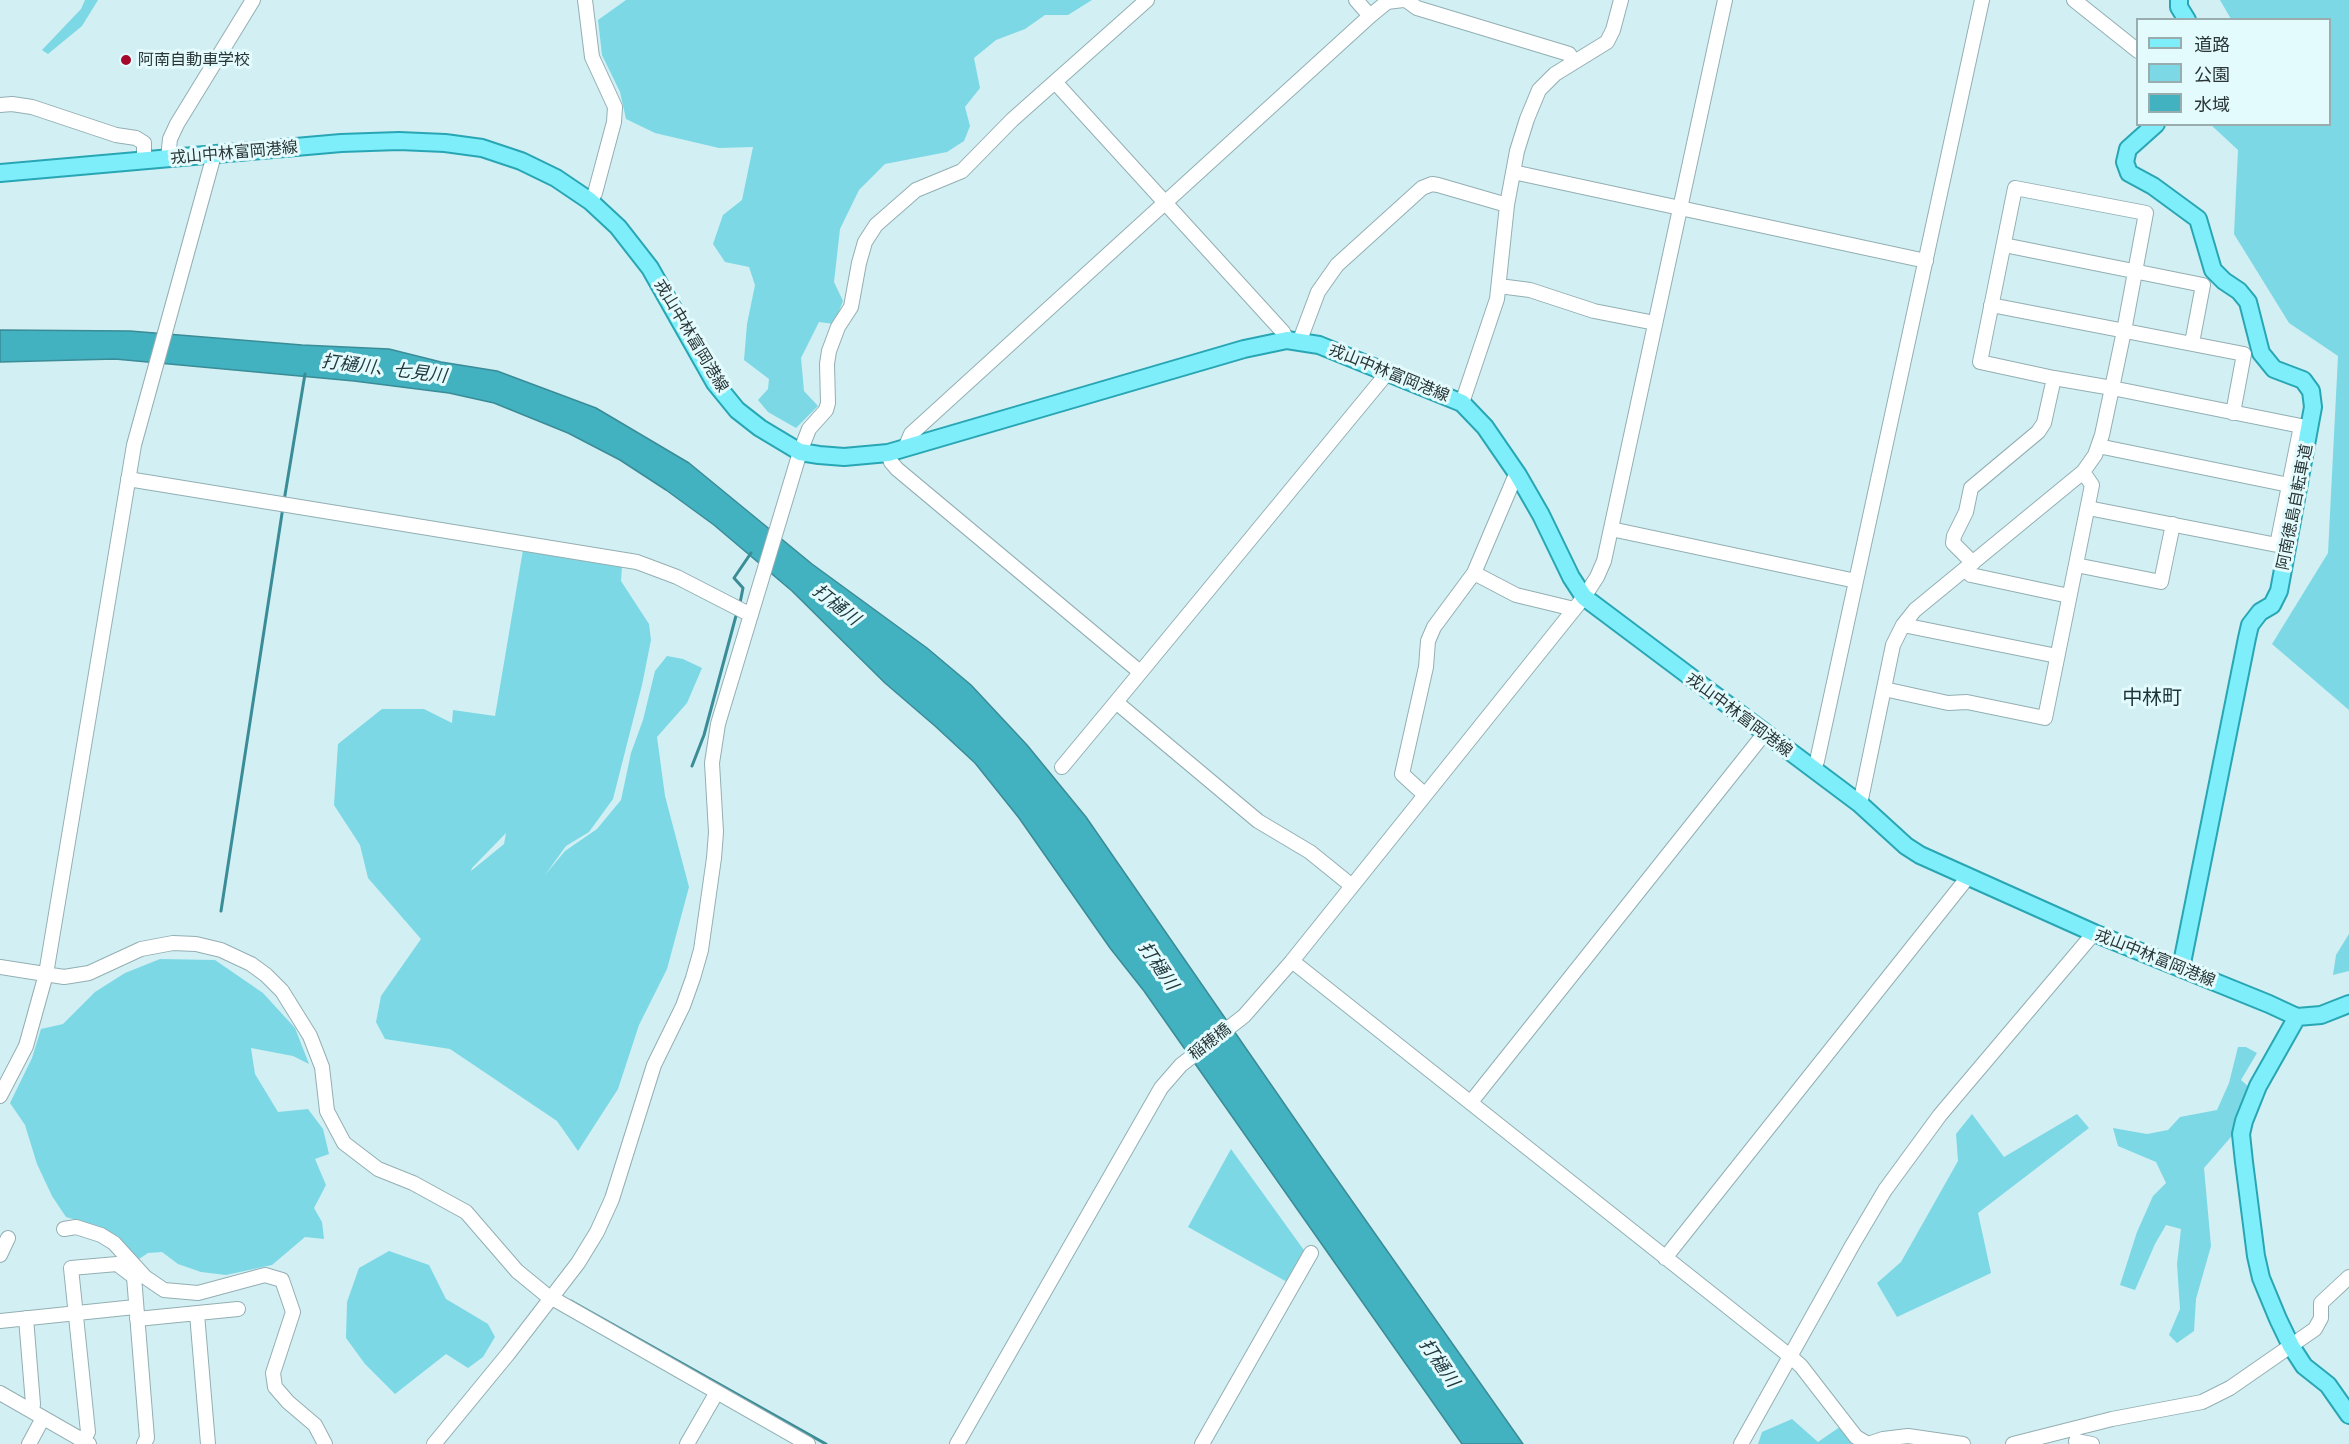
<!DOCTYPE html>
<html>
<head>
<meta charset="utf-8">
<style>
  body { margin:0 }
  #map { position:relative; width:2349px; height:1444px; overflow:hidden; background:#d2eff3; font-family:Raleway,"Noto Sans JP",sans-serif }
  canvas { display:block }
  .legend { position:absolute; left:2136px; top:18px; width:195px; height:108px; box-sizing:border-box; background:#e4fbfe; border:2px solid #99acae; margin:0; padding:8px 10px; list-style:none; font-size:18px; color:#293536 }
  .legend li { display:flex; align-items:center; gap:12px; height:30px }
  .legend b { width:30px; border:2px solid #99acae }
</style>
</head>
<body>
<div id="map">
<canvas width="2349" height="1444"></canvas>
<ul class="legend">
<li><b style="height:8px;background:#7eeefb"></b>道路</li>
<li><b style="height:16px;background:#7cd8e5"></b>公園</li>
<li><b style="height:16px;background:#42b1c0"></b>水域</li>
</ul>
</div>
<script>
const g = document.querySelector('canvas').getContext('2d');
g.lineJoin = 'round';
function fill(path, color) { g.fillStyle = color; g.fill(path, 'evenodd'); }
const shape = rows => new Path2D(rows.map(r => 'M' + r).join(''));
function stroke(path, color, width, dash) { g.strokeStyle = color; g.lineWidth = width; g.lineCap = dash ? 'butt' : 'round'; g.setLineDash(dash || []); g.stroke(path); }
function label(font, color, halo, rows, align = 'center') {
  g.font = font + ' Raleway,"Noto Sans JP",sans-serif'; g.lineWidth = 6; g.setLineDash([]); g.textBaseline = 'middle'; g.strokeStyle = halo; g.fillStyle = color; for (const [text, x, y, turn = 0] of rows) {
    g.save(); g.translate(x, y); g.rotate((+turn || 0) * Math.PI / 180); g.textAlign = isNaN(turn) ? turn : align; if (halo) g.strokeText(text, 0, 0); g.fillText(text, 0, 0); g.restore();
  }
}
fill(shape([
  [85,0,98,0,82,26,48,54,42,50,81,9],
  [626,0,1092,0,1068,15,1045,15,1025,29,996,40,974,58,980,88,965,107,970,126,964,141,947,152,885,164,859,190,840,229,834,282,843,301,834,324,819,322,801,358,804,391,818,406,796,428,768,412,758,400,768,389,769,379,744,360,747,324,755,285,749,267,725,262,713,244,723,215,742,200,753,147,719,148,655,133,626,119,620,92,602,55,598,20],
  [2220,0,2349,0,2349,710,2272,644,2328,553,2338,356,2289,323,2234,234,2238,150,2211,125,2330,124,2330,20,2231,19],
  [523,550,622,566,621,581,649,624,651,640,642,685,613,799,589,832,566,846,545,875,565,851,597,829,621,800,631,753,643,720,655,671,667,656,683,659,702,668,687,703,657,737,665,796,689,887,667,969,639,1025,618,1089,578,1151,557,1121,450,1049,385,1039,376,1022,381,996,421,939,368,878,360,845,334,805,338,744,382,709,424,709,452,723,453,710,495,716],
  [506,833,504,844,471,871,472,868],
  [2349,934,2349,971,2333,975,2336,955],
  [160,959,215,960,263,993,295,1028,309,1064,293,1056,251,1048,255,1074,278,1112,308,1109,323,1129,329,1154,315,1159,326,1185,314,1208,322,1222,324,1239,305,1237,272,1265,226,1275,201,1272,178,1264,162,1252,148,1253,139,1259,116,1239,90,1224,66,1217,52,1196,37,1164,25,1125,10,1103,32,1058,41,1029,63,1024,95,992,125,973],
  [2238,1047,2246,1047,2257,1053,2241,1080,2251,1089,2237,1130,2204,1168,2211,1246,2196,1299,2194,1331,2177,1343,2169,1335,2180,1309,2177,1264,2181,1229,2166,1225,2155,1244,2135,1290,2120,1285,2137,1232,2153,1196,2166,1183,2156,1162,2118,1146,2113,1128,2147,1134,2168,1130,2180,1117,2217,1110,2229,1083],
  [1972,1114,2004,1157,2077,1114,2089,1128,1978,1213,1991,1273,1897,1317,1877,1283,1901,1262,1958,1161,1956,1134],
  [1231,1149,1306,1253,1289,1283,1188,1227],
  [389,1251,429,1265,446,1299,488,1324,495,1337,483,1357,468,1368,446,1354,395,1394,365,1364,346,1338,347,1302,359,1268],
  [1792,1419,1818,1442,1844,1424,1854,1444,1758,1444,1762,1432]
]), '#7cd8e5');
const water = shape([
  [0,330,130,331,302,345,389,349,441,362,497,371,596,408,689,463,812,564,927,648,971,685,1027,745,1086,817,1319,1154,1523,1444,1462,1444,1144,991,1110,948,1019,818,975,763,935,726,885,683,792,591,714,525,666,490,620,460,568,433,494,403,449,393,354,381,115,359,0,362,0,330]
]);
fill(water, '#42b1c0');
stroke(water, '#3a8c97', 1.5);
stroke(shape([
  [284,501,305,374],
  [740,603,743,588,734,578,751,553],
  [692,766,704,735,737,612],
  [221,911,283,507],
  [571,1301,826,1444]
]), '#3a8c97', 3);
const minor = shape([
  [585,0,592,57,615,107,614,122,595,193,590,201],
  [1356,0,1370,16],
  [1406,0,1417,8,1569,54,1574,62],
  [2074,0,2138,51],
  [1055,82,1283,332,1287,340],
  [0,105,12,104,32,107,116,135,136,138,144,143,144,161],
  [168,158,170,139,177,124,253,0],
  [1513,172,1926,261],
  [2004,245,2203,285,2192,343],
  [1499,286,1530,290,1594,311,1655,323],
  [1991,305,2244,354,2233,413],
  [1300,340,1318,292,1337,265,1422,188,1432,184,1438,185,1507,205],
  [1462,403,1497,299,1507,205,1517,151,1527,119,1539,90,1555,74,1607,42,1613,30,1621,0],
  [2098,446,2289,485],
  [905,448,911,434,1370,16,1387,2,1403,0],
  [888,453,891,462,897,469,1140,672],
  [128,479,637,562,677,577,751,615],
  [1611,529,1856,581],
  [1973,563,1953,543,1954,536,1966,512,1971,488,2038,432,2044,423,2054,378],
  [2076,565,2161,582,2173,524],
  [1965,570,1971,575,2069,596],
  [1474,573,1516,595,1574,609],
  [1903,625,2057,656],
  [1884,689,1948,703,1967,702,2045,718,2092,485,2083,472],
  [1062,767,1116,702],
  [1813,769,1817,761,1982,0],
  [1425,795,1402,774,1426,667,1428,641,1434,627,1474,573,1514,479,1518,475],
  [1860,804,1893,645,1903,625,1915,610,2083,472,2095,455,2102,435,2112,388,2124,331,2146,213,2015,188,1980,362,2054,378,2112,388,2301,426,2277,545,2088,508],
  [1352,886,1310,852,1258,821,1116,702,1388,372],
  [1292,961,1791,1357,1801,1366,1856,1437,1868,1444],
  [0,967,64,977,89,973,141,949,173,943,196,944,221,950,251,964,266,975,282,991,310,1036,322,1067,327,1111,344,1143,378,1169,413,1183,466,1212,517,1271,545,1294,808,1444],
  [0,1096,26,1046,46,974,134,445,214,155],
  [1471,1102,1764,734],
  [64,1229,76,1227,101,1235,114,1243,145,1277,164,1290,198,1293,265,1275,282,1280,293,1312,273,1373,275,1387,288,1402,315,1425,325,1444],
  [0,1255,8,1238],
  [1665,1258,1968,877],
  [197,1314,208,1444],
  [26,1318,33,1404,32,1411],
  [137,1319,238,1309],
  [0,1321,135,1307],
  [0,1393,89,1444],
  [2076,1441,2092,1444],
  [29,1444,43,1418],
  [81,1444,88,1432,71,1268,117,1264,134,1277,147,1438,144,1444],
  [434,1444,508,1354,578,1263,597,1232,612,1199,654,1065,683,1006,693,978,701,950,714,858,716,832,712,763,718,724,800,452,809,429,826,410,828,403,827,364,829,351,838,327,851,307,859,263,865,242,876,225,916,190,962,171,1012,120,1147,0],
  [687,1444,717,1392],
  [957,1444,1161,1088,1181,1065,1244,1016,1292,961,1584,597,1597,577,1604,561,1725,0],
  [1202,1444,1311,1253],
  [1741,1444,1853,1244,1885,1190,1940,1115,2094,933],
  [1868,1444,1883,1439,1908,1436,1963,1444],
  [2013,1444,2112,1419,2202,1402,2230,1388,2315,1329,2321,1318,2321,1303,2349,1277]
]);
const major = shape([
  [2179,0,2179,7,2187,20],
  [2156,124,2128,149,2125,162,2129,173,2153,186,2198,219,2213,270,2224,281,2239,291,2248,302,2261,353,2274,369,2303,380,2311,391,2313,407,2279,591,2272,605,2260,612,2250,625,2247,638,2181,968],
  [0,173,341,143,399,141,445,143,482,148,521,161,556,178,590,201,618,227,650,268,715,383,737,410,760,428,800,452,819,455,844,457,888,453,1244,349,1287,340,1319,345,1462,403,1485,427,1518,475,1541,515,1571,577,1584,597,1860,804,1906,846,1920,855,2094,933,2269,1004,2297,1017],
  [2297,1017,2258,1086,2244,1121,2241,1134,2244,1162,2256,1256,2261,1278,2278,1319,2291,1346,2304,1366,2328,1385,2349,1415],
  [2297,1017,2321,1015,2349,1004]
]);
stroke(minor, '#93afb3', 16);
stroke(major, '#28a6b4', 20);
stroke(minor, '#fff', 14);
stroke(major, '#7eeefb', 16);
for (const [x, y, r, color] of [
  [126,60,6,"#a4082a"]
]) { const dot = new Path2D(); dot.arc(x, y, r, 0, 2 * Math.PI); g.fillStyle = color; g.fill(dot); stroke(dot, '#e4fbfe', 2); }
label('16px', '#293536', '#e4fbfe', [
  ["阿南自動車学校",138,60]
], 'left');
label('16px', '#293536', '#e4fbfe', [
  ["戎山中林富岡港線",234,153,-5],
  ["戎山中林富岡港線",691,336,59],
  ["戎山中林富岡港線",1389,373,22],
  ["阿南徳島自転車道",2295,507,-79],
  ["戎山中林富岡港線",1739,715,37],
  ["戎山中林富岡港線",2155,958,22],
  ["稲穂橋",1210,1042,-38]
]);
label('italic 18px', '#21393d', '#e4fbfe', [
  ["打樋川、七見川",384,369,7],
  ["打樋川",836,605,38],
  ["打樋川",1158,966,55],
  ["打樋川",1439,1363,55]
]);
label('20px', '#1b3438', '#e4fbfe', [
  ["中林町",2152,698]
]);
</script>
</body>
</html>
